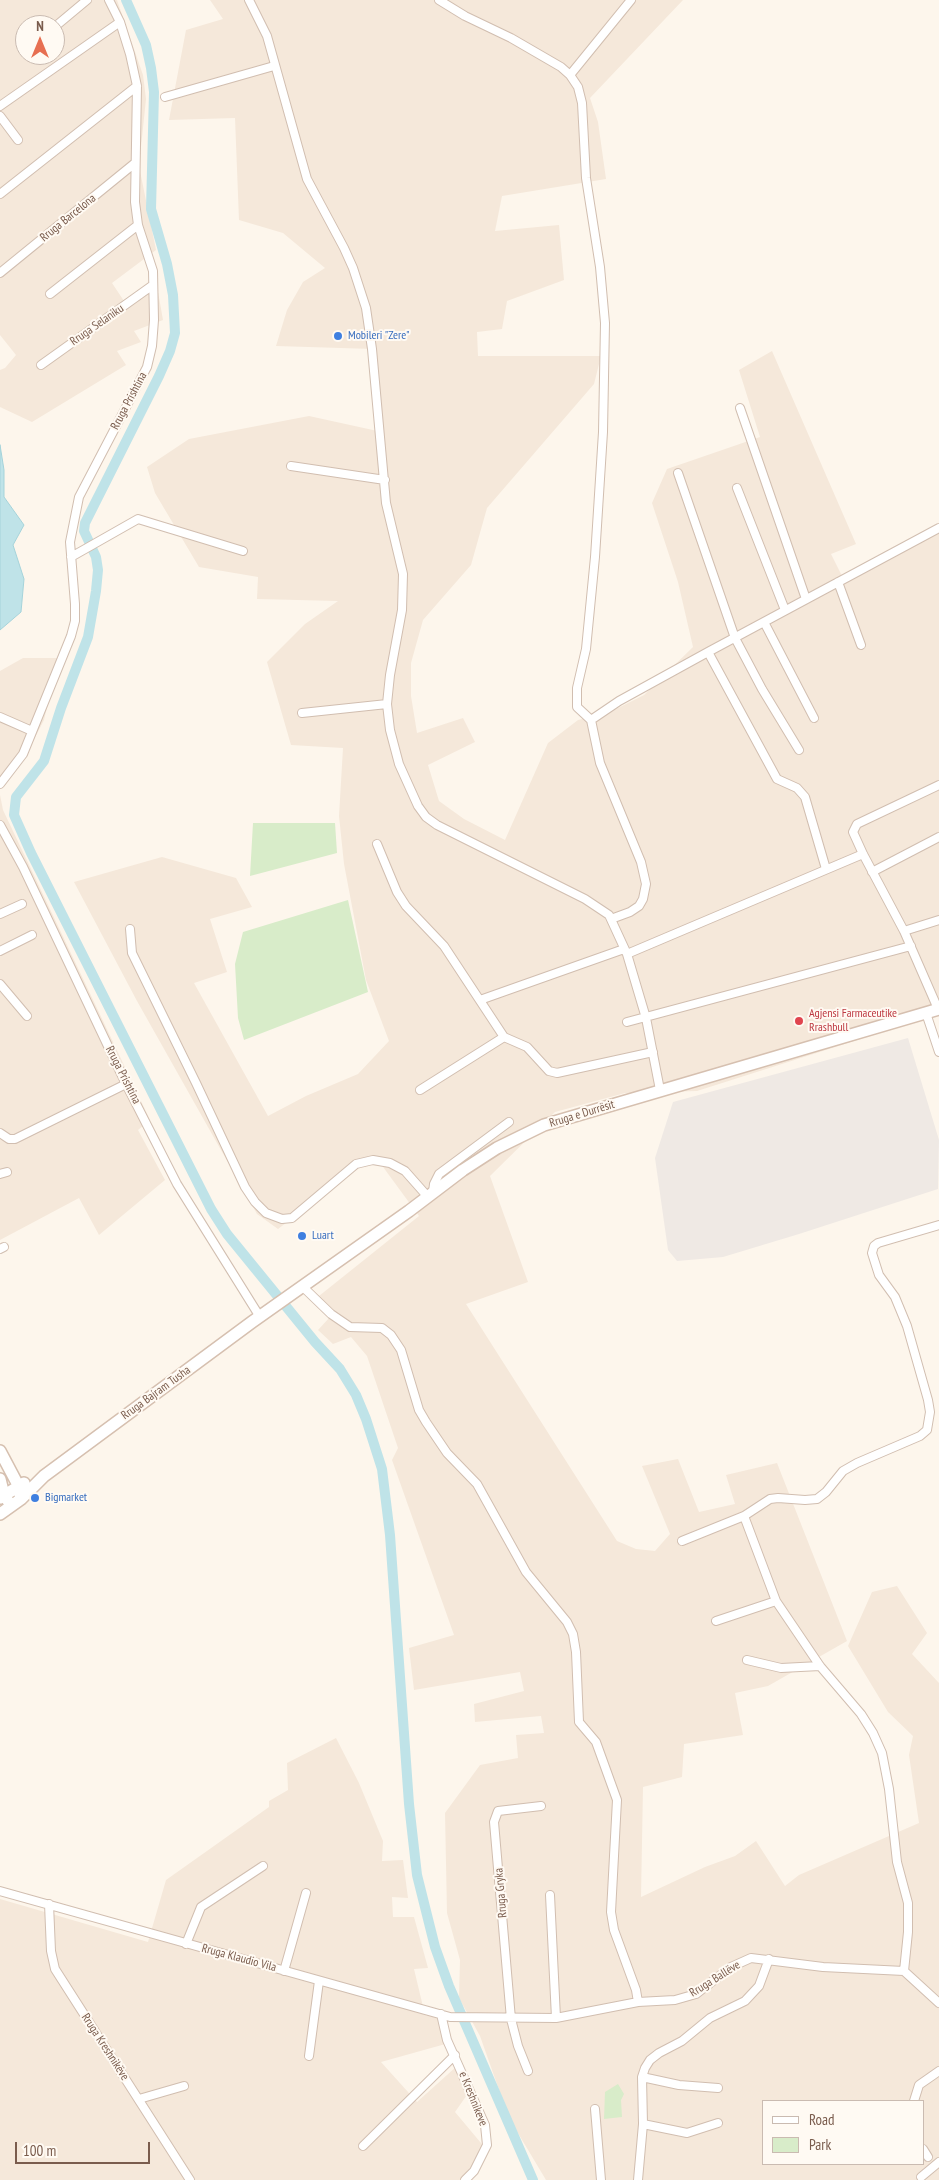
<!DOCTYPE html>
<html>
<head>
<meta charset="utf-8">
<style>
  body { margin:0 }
  #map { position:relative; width:939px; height:2180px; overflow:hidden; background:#fdf6ec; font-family:"PT Sans Narrow",sans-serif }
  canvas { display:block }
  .legend { position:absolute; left:762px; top:2100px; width:162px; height:65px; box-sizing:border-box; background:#fffaf3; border:1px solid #cabbb1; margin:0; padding:6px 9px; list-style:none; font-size:15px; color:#7a5c4d }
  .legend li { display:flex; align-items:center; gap:10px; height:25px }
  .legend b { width:25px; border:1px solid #cabbb1 }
  .north { position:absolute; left:15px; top:15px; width:50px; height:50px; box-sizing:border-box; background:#fffaf3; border:1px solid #cabbb1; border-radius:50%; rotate:0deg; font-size:14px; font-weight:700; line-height:20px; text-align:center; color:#7a5c4d }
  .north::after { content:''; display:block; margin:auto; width:18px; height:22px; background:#e76f51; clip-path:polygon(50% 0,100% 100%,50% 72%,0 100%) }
  .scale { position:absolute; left:15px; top:2142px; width:135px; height:22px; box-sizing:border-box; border:2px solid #7a5c4d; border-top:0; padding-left:6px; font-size:15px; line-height:18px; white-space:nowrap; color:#7a5c4d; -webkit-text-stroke:4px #fffaf3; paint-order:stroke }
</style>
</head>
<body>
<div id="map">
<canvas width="939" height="2180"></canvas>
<ul class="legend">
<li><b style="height:6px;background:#fff"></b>Road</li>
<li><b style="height:14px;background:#d8ecc9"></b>Park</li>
</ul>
<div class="north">N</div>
<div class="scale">100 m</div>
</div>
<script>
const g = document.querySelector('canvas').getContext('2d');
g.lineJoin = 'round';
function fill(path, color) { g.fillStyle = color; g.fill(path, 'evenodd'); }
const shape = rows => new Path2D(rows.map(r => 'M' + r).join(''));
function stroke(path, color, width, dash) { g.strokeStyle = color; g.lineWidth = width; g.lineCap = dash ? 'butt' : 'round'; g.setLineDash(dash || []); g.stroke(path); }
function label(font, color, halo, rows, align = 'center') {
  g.font = font + ' "PT Sans Narrow",sans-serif'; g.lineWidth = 4; g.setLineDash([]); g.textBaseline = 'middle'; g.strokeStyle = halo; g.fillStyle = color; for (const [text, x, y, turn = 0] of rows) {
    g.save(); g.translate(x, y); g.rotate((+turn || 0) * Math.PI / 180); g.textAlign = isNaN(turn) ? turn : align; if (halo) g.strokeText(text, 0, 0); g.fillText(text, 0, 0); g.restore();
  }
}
fill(shape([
  [0,0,117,0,143,75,146,99,139,166,156,250,112,283,124,301,157,286,163,320,134,331,141,342,117,351,126,365,32,422,0,407,0,370,5,368,16,355,0,335],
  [25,25,55,25,55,55,25,55],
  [210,0,683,0,590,98,598,122,606,179,502,196,495,231,559,225,564,280,507,301,502,329,477,332,478,356,601,356,594,384,487,508,471,565,423,620,411,663,411,696,417,733,463,718,475,742,428,765,439,801,464,819,505,840,548,743,578,720,608,713,644,695,693,647,678,582,652,503,667,469,760,437,739,370,772,351,856,544,831,554,843,578,939,524,939,1014,697,1091,625,1093,555,1112,490,1176,528,1282,466,1304,617,1541,636,1549,655,1551,670,1534,642,1466,678,1459,699,1512,735,1504,726,1475,777,1463,847,1641,768,1686,735,1693,743,1735,684,1744,682,1777,643,1787,641,1897,705,1867,735,1856,756,1841,785,1886,799,1875,919,1823,909,1755,913,1736,888,1712,848,1646,872,1592,897,1586,927,1633,912,1654,939,1683,939,2180,546,2180,509,2118,480,2036,459,1998,460,1960,447,1913,445,1813,480,1765,518,1758,516,1735,544,1733,541,1716,475,1722,474,1704,524,1691,520,1672,414,1690,409,1648,454,1635,392,1460,398,1448,367,1356,351,1337,333,1344,318,1330,330,1317,319,1296,419,1216,375,1156,278,1229,257,1214,137,1001,74,882,162,857,236,878,252,907,210,919,227,972,194,983,268,1116,306,1096,358,1074,389,1041,366,980,344,864,339,816,343,748,291,745,267,662,305,624,338,601,257,599,258,577,199,567,155,493,147,467,189,439,309,416,382,432,373,349,276,346,287,310,303,282,325,268,283,233,239,220,235,118,169,120,186,30,223,19],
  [763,2101,923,2101,923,2164,763,2164],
  [23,658,59,658,44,720,24,759,0,779,0,671],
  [0,795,3,810,150,1120,138,1130,165,1180,99,1235,79,1198,0,1240],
  [336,1738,359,1783,383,1841,382,1861,403,1860,408,1898,392,1897,393,1917,414,1917,428,1968,414,1969,425,2015,444,2020,449,2043,381,2062,417,2102,457,2066,469,2092,455,2112,486,2149,460,2180,0,2180,0,1899,148,1942,166,1880,269,1807,269,1801,288,1790,287,1763]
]), '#f5e8da');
fill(shape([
  [908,1038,939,1140,938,1189,799,1234,723,1257,677,1261,668,1250,655,1158,673,1102]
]), '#efe9e4');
fill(shape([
  [253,823,335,823,337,853,250,876],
  [348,900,368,992,244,1040,238,1018,235,964,243,932],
  [618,2084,624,2094,621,2100,622,2117,604,2119,605,2092]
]), '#d8ecc9');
const water = shape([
  [0,445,4,470,4,497,24,525,13,545,24,579,21,612,0,630,0,445]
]);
fill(water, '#bfe3e8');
stroke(water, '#a5d3da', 1);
stroke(shape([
  [126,0,146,45,151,68,154,92,151,209,167,264,173,295,175,333,170,351,159,376,85,523,84,531,96,557,98,570,96,591,88,637,61,708,44,761,16,797,14,815,31,853,211,1209,227,1234,315,1342,340,1369,356,1395,366,1419,382,1469,390,1535,409,1804,417,1875,435,1947,449,1986,533,2180]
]), '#bfe3e8', 10);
const street = shape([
  [249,0,267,36,307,179,344,248,353,268,366,308,372,349,386,503,403,574,402,610,390,675,387,704,390,730,399,764,418,806,426,817,437,825,585,899,609,915,627,954,646,1018,660,1090],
  [439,0,465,16,511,38,561,67,570,75,578,87,582,103,586,178,600,267,605,323,603,432,595,557,586,649,577,688,577,707,591,720,600,763,641,862,646,884,643,899,639,906,630,912,611,919],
  [57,25,87,0],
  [570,75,631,0],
  [165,97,274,66],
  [0,106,120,22],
  [0,116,18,140],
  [0,194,137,86],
  [0,273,135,163],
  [50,294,138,225],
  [41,365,153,285],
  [740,408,806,599],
  [291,466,385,480],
  [678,473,735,638,762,689,799,750],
  [737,488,785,610],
  [71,557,138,519,243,551],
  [838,582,861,645],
  [764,622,814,718],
  [708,652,777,779,797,788,805,797,826,869],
  [302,713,387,704],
  [0,717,32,731],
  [591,720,619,701,708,652,939,528],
  [0,784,23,754,71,636,75,621,75,604,70,542,79,497,147,367,152,346,154,320,153,271,138,225,135,202,137,86,130,54,120,22,109,0],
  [0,825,23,867,126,1084,177,1184,260,1317],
  [377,844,397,892,406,906,444,946,504,1037,527,1047,549,1071,557,1073,653,1052],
  [872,872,939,837],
  [0,914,22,904],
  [130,929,132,953,196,1083,245,1187,255,1202,266,1213,282,1219,292,1218,356,1164,373,1160,390,1163,405,1171,428,1197],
  [904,931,939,920],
  [0,951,32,935],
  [627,954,863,854],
  [0,984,27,1016],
  [480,1000,624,949],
  [938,1009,904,931,863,854,853,832,857,824,939,785],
  [926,1013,939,1052],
  [627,1022,911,946],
  [420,1090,504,1037],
  [0,1133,9,1139,15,1139,126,1084],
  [0,1174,7,1172],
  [433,1192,434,1184,439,1174,509,1122],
  [0,1249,4,1247],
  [302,1286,331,1314,350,1327,382,1328,391,1335,401,1350,419,1410,426,1422,447,1453,477,1484,526,1572,567,1622,573,1634,576,1652,579,1722,596,1742,617,1800,611,1912,614,1930,636,1990,638,2002],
  [744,1516,776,1601,820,1666,861,1714,873,1733,882,1753,889,1789,897,1862,908,1903,908,1932,904,1971],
  [682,1541,744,1516,770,1499,778,1498,805,1500,817,1499,826,1492,843,1471,857,1463,920,1436,927,1430,930,1412,928,1400,907,1326,895,1297,879,1275,872,1253,874,1246,878,1243,939,1225],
  [716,1621,776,1601],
  [747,1660,781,1668,820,1666],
  [0,1891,450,2017,556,2018,638,2002,675,2000,696,1994,731,1967,751,1958,823,1967,904,1971,939,2003],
  [550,1895,556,2018],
  [49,1904,51,1951,55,1969,190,2180],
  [186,1944,201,1907,263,1866],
  [284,1971,306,1893],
  [441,2014,447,2040,485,2125,487,2145,474,2171,465,2180],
  [309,2056,319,1981],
  [528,2071,518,2046,511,2019,494,1822,498,1811,541,1806],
  [642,2077,679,2085,718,2088],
  [139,2099,184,2086],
  [914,2101,919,2085,939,2071],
  [595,2109,601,2180],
  [643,2124,687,2133,718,2123],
  [363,2146,455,2055],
  [923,2149,928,2157],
  [921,2177,939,2162],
  [638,2180,643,2124,642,2077,645,2068,650,2060,659,2053,682,2041,710,2018,745,2001,759,1986,769,1959]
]);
const secondary = shape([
  [0,1451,18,1485,21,1499],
  [0,1479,4,1495,8,1501],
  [0,1498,24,1483],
  [0,1514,21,1499,44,1476,252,1322,409,1211,463,1170,497,1148,544,1125,939,1009]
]);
stroke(street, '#d1beb0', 10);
stroke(secondary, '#d6c0b0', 14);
stroke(street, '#fff', 8);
stroke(secondary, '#fff', 11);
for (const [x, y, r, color] of [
  [338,336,5,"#3f7fe0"],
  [799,1021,5,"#e0444e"],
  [302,1236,5,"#3f7fe0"],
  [35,1498,5,"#3f7fe0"]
]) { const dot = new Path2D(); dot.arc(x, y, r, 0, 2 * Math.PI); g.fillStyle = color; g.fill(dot); stroke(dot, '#fffaf3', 2); }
label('12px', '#7a5c4d', '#fffaf3', [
  ["Rruga Barcelona",68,218,-39],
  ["Rruga Selaniku",97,325,-35],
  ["Rruga Prishtina",129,401,-62],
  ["Rruga Prishtina",123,1075,63],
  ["Rruga e Durrësit",582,1114,-17],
  ["Rruga Bajram Tusha",156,1393,-36],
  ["Rruga Gryka",501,1893,-95],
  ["Rruga Klaudio Vila",239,1958,15],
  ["Rruga Ballëve",715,1979,-32],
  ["Rruga Kreshnikëve",105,2047,57],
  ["e Kreshnikeve",473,2099,68]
]);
label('12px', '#366cbe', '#fffaf3', [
  ["Mobileri \"Zere\"",348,336],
  ["Luart",312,1236],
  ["Bigmarket",45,1498]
], 'left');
label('12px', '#be3a42', '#fffaf3', [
  ["Agjensi Farmaceutike",809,1014],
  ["Rrashbull",809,1028]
], 'left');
</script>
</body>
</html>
